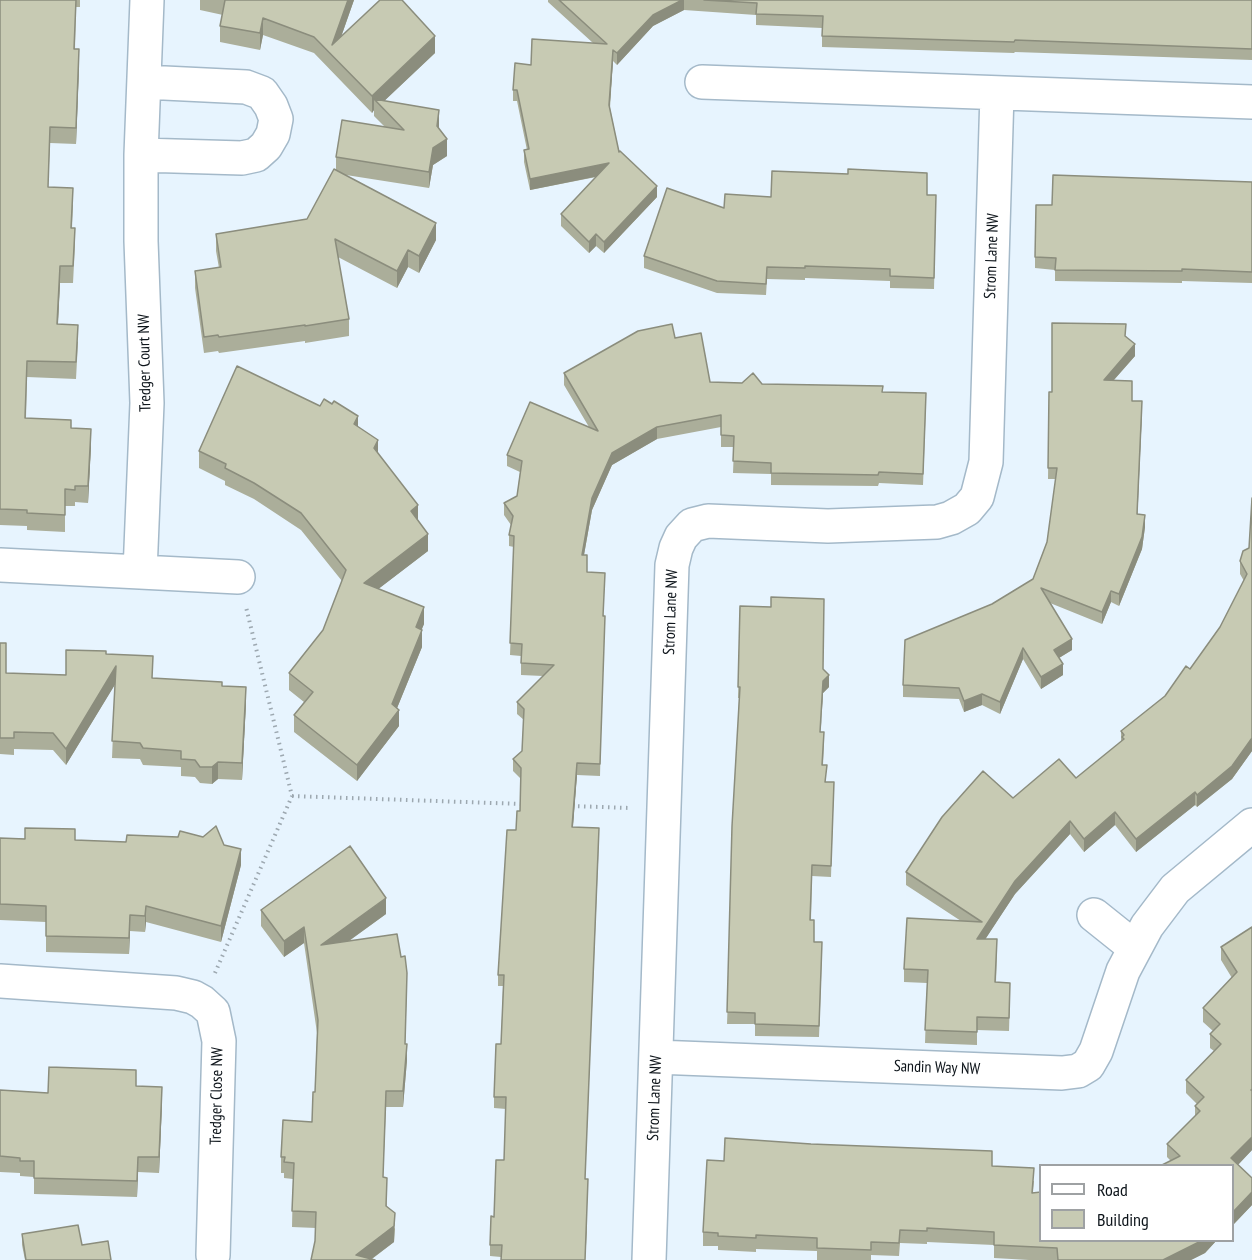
<!DOCTYPE html>
<html>
<head>
<meta charset="utf-8">
<style>
  body { margin:0 }
  #map { position:relative; width:1252px; height:1260px; overflow:hidden; background:#e7f4fe; font-family:"PT Sans Narrow",sans-serif }
  canvas { display:block }
  .legend { position:absolute; left:1039px; top:1164px; width:195px; height:78px; box-sizing:border-box; background:#fff; border:2px solid #9ea1a3; margin:0; padding:8px 10px; list-style:none; font-size:18px; color:#0d141a }
  .legend li { display:flex; align-items:center; gap:12px; height:30px }
  .legend b { width:30px; border:2px solid #9ea1a3 }
</style>
</head>
<body>
<div id="map">
<canvas width="1252" height="1260"></canvas>
<ul class="legend">
<li><b style="height:8px;background:#fff"></b>Road</li>
<li><b style="height:16px;background:#c7cab3"></b>Building</li>
</ul>
</div>
<script>
const g = document.querySelector('canvas').getContext('2d');
g.lineJoin = 'round';
const shape = rows => new Path2D(rows.map(r => 'M' + r).join(''));
function stroke(path, color, width, dash) { g.strokeStyle = color; g.lineWidth = width; g.lineCap = dash ? 'butt' : 'round'; g.setLineDash(dash || []); g.stroke(path); }
function fill(path, color) { g.fillStyle = color; g.fill(path, 'evenodd'); }
function label(font, color, halo, rows, align = 'center') {
  g.font = font + ' "PT Sans Narrow",sans-serif'; g.lineWidth = 4.5; g.setLineDash([]); g.textBaseline = 'middle'; g.strokeStyle = halo; g.fillStyle = color; for (const [text, x, y, turn = 0] of rows) {
    g.save(); g.translate(x, y); g.rotate((+turn || 0) * Math.PI / 180); g.textAlign = isNaN(turn) ? turn : align; if (halo) g.strokeText(text, 0, 0); g.fillText(text, 0, 0); g.restore();
  }
}
const minor = shape([
  [147,0,141,155,141,241,147,403,140,572,238,577],
  [702,82,1252,102],
  [141,155,242,158,256,155,266,146,273,134,276,119,271,106,262,93,246,87,144,82],
  [0,565,140,572],
  [1094,915,1134,947],
  [0,981,176,993,193,997,202,1002,213,1012,219,1041,213,1255],
  [656,1057,1062,1073,1078,1071,1088,1065,1096,1051,1123,971,1147,926,1175,889,1252,825],
  [649,1260,672,565,676,548,681,537,692,525,708,521,828,526,937,522,951,518,967,509,977,497,986,462,997,93]
]);
stroke(minor, '#a4b9c9', 36);
stroke(shape([
  [292,796,522,804],
  [572,806,630,808],
  [215,973,292,796,246,607]
]), '#9da8b0', 4, [1.5, 4.5]);
stroke(minor, '#fff', 33);
fill(shape([
  [0,0,80,0,80,7,76,7,75,49,79,66,76,144,50,143,48,187,73,205,72,228,75,245,73,283,60,283,58,325,78,342,76,379,27,377,26,418,71,428,91,446,88,503,75,502,75,506,65,506,65,532,27,530,27,526,0,525],
  [200,0,354,0,341,37,435,53,384,101,439,126,439,129,447,156,433,165,429,188,346,175,436,240,419,273,408,267,397,288,338,257,349,319,349,336,305,343,305,341,219,353,218,351,204,353,195,288,195,271,219,268,216,251,216,234,307,219,336,170,336,157,385,127,374,116,374,110,372,113,314,53,263,35,260,50,220,42,220,26,223,15,200,10],
  [548,0,1252,0,1252,60,1015,52,1014,53,822,47,822,28,756,25,756,15,684,10,653,26,617,65,613,61,610,108,619,152,657,197,604,253,596,246,589,253,561,226,561,214,596,177,530,190,524,162,524,150,527,150,517,101,513,101,513,90,531,65,593,43,548,2],
  [1252,182,1252,283,1182,281,1182,283,1055,281,1055,270,1035,268,1035,257,1052,205],
  [927,195,936,206,934,289,890,288,890,281,805,278,805,280,767,279,766,295,717,293,644,268,644,256,771,197],
  [1126,336,1135,356,1114,380,1142,412,1137,514,1145,527,1142,549,1119,606,1111,602,1102,624,1050,603,1072,650,1059,658,1063,675,1041,689,1023,659,1000,714,982,705,964,712,959,699,903,697,903,685,992,604,1033,579,1047,542,1056,479,1048,479,1049,392,1052,392],
  [675,338,710,382,762,384,883,392,926,405,923,485,879,483,878,486,771,485,771,474,733,473,734,447,721,447,721,427,657,439,612,465,592,510,584,555,587,572,604,616,600,776,577,775,573,827,599,840,585,1179,587,1232,585,1260,501,1260,501,1257,490,1256,490,1245,494,1217,504,1160,506,1109,494,1108,494,1097,501,1044,503,986,498,986,498,975,516,830,520,811,521,779,513,771,513,759,522,751,524,720,517,714,517,702,543,676,521,675,521,656,510,655,514,547,509,546,509,535,511,525,504,515,504,503,517,496,520,472,507,466,507,455,589,427,564,385,564,373],
  [358,427,378,454,418,521,428,551,378,589,424,624,421,630,422,647,397,708,399,726,357,781,294,732,294,715,304,702,289,690,289,673,323,630,342,581,301,530,254,499,225,485,225,481,199,468,199,451],
  [1252,498,1252,751,1232,779,1197,807,1195,805,1136,852,1115,825,1084,852,1070,834,1015,894,985,939,997,952,996,982,1010,996,1009,1031,977,1030,977,1045,925,1043,927,983,904,982,904,969,961,921,906,885,906,872,1013,798,1076,778,1121,742,1121,731,1165,696,1190,669,1220,627,1244,581,1240,574,1240,561,1249,548],
  [740,606,823,670,829,687,823,693,820,732,824,744,823,765,826,782,834,782,831,877,812,876,811,920,814,942,822,954,819,1037,755,1036,755,1024,727,1024,739,698,738,698],
  [0,643,6,673,66,675,106,654,153,678,222,686,246,703,242,780,218,779,212,784,200,783,195,777,181,776,181,767,143,765,140,759,112,758,115,684,66,765,53,750,14,749,14,755,0,754],
  [0,838,224,845,241,865,221,942,146,922,145,932,130,931,129,954,46,952,46,922,0,920],
  [261,910,386,914,349,941,401,957,407,989,405,1044,407,1060,403,1107,386,1107,383,1177,387,1206,395,1229,394,1242,372,1259,315,1241,316,1228,292,1227,293,1179,284,1178,284,1173,281,1173,281,1157,312,1122,315,1092,317,1033,304,943,284,957,261,926],
  [1252,927,1252,1150,1238,1165,1252,1178,1252,1205,1233,1225,1233,1166,1170,1160,1167,1157,1167,1144,1195,1117,1195,1106,1197,1104,1186,1093,1186,1080,1214,1051,1210,1048,1210,1034,1213,1031,1203,1022,1203,1008,1232,978,1221,960,1221,947],
  [136,1086,162,1103,159,1173,138,1172,137,1197,34,1194,34,1177,20,1176,20,1173,0,1172,0,1090,48,1093],
  [724,1161,992,1166,1034,1181,1033,1192,1041,1240,1217,1240,1205,1253,1191,1260,1029,1260,994,1258,994,1245,927,1242,927,1244,900,1243,899,1256,871,1255,871,1260,817,1260,817,1251,756,1249,756,1252,718,1250,718,1246,703,1246,703,1232],
  [22,1234,82,1245,111,1260,25,1260,22,1245]
]), '#abae9a');
fill(shape([
  [348,0,354,0,334,57,332,45],
  [682,0,684,0,684,10,653,26,617,65,617,53,653,15],
  [263,18,263,35,260,50,260,33],
  [435,36,435,53,380,105,374,99,374,110,372,113,372,96],
  [79,49,79,66,76,144,76,128],
  [613,50,613,61,609,116,609,105],
  [439,110,439,126,437,143,437,126],
  [447,139,447,156,433,165,429,188,429,172,433,148],
  [609,163,609,174,530,190,530,179],
  [657,186,657,197,604,253,604,242],
  [436,223,436,240,419,273,419,256],
  [596,234,596,246,589,253,589,242],
  [408,250,408,267,397,288,397,271],
  [60,266,60,283,57,341,57,324],
  [1135,344,1135,356,1104,391,1104,380],
  [1142,401,1142,412,1137,526,1137,514],
  [358,416,358,433,354,424],
  [657,427,657,439,612,465,592,510,582,566,582,555,592,498,612,453],
  [91,429,91,446,88,503,88,486],
  [378,440,378,457,374,448],
  [418,505,418,522,411,511],
  [1145,515,1145,527,1142,549,1119,606,1119,594],
  [428,534,428,551,364,600,364,583],
  [1111,591,1111,602,1102,624,1102,612],
  [424,607,424,624,416,644,416,627],
  [422,630,422,647,393,718,399,710,399,726,357,781,357,765,392,704],
  [1072,639,1072,650,1054,661,1054,650],
  [1023,648,1023,659,1000,714,1000,702],
  [1063,664,1063,675,1041,689,1041,677],
  [116,666,116,683,66,765,66,749],
  [829,675,829,687,823,693,820,743,823,681],
  [246,687,246,703,242,780,242,763],
  [982,694,982,705,964,712,964,701],
  [1252,738,1252,751,1232,779,1197,807,1197,795],
  [218,762,218,779,212,784,212,767],
  [577,763,577,775,572,838,572,827],
  [1195,792,1195,805,1136,852,1136,839],
  [1115,812,1115,825,1084,852,1084,839],
  [1070,821,1070,834,1015,894,977,952,977,939,1015,881],
  [241,849,241,865,221,942,221,926],
  [386,898,386,914,321,961,321,945],
  [146,906,146,922,145,932,145,916],
  [130,915,130,931,129,954,129,938],
  [304,927,304,943,284,957,284,941],
  [407,1044,407,1060,403,1107,403,1091],
  [162,1087,162,1103,159,1173,159,1157],
  [1252,1137,1252,1150,1233,1170,1231,1158],
  [138,1157,138,1172,137,1197,137,1181],
  [1252,1192,1252,1205,1233,1225,1233,1212],
  [395,1213,394,1242,370,1260,356,1255],
  [1203,1240,1217,1240,1205,1253,1191,1260,1163,1260]
]), '#8b8d7d');
const building = shape([
  [0,0,76,0,74,49,79,49,76,128,50,127,48,187,73,188,71,228,75,228,73,266,60,266,57,324,78,325,76,362,27,361,25,418,71,420,71,428,91,429,88,486,75,486,75,490,65,489,65,515,27,513,27,510,0,509,0,0],
  [225,0,348,0,332,45,380,0,402,0,435,36,372,96,314,37,263,18,260,33,220,26,225,0],
  [559,0,682,0,653,15,617,53,613,50,609,105,619,152,620,151,657,186,604,242,596,234,589,242,561,214,609,163,530,179,524,150,529,149,517,90,513,90,515,63,531,65,532,39,607,44,559,0],
  [704,0,1252,0,1252,49,1015,40,1014,42,822,36,823,16,756,14,757,3,704,0],
  [374,99,439,110,437,126,447,139,433,148,429,172,336,157,342,120,404,130,374,99],
  [334,169,436,223,419,256,408,250,397,271,335,239,349,319,305,326,305,325,219,337,218,335,204,337,195,271,221,267,216,234,307,219,334,169],
  [848,169,927,173,927,195,936,195,934,278,890,276,890,269,805,266,805,268,767,267,766,284,717,281,644,256,667,188,724,208,725,194,771,197,772,171,848,174,848,169],
  [1053,175,1252,182,1252,272,1182,269,1182,271,1055,270,1056,258,1035,257,1036,205,1052,205,1053,175],
  [1052,323,1126,324,1125,336,1135,344,1104,380,1132,381,1132,401,1142,401,1137,514,1145,515,1142,537,1119,594,1111,591,1102,612,1041,588,1072,639,1054,650,1063,664,1041,677,1023,648,1000,702,982,694,964,701,959,688,903,685,905,640,992,604,1033,579,1047,542,1057,468,1048,468,1049,392,1052,392,1052,323],
  [672,324,675,338,701,333,710,382,742,383,753,373,762,384,883,386,882,392,926,393,923,474,879,472,878,475,771,473,771,463,733,461,734,436,721,435,721,415,657,427,612,453,592,498,582,555,587,555,587,572,605,573,603,616,605,616,600,764,577,763,572,827,599,828,585,1179,588,1179,585,1260,501,1260,502,1245,490,1245,491,1216,494,1217,496,1160,504,1160,506,1097,494,1097,496,1044,501,1044,504,975,498,975,507,830,516,830,517,811,520,811,521,768,513,759,522,751,524,709,517,702,554,665,521,663,522,644,510,643,514,536,509,535,513,516,504,503,517,496,522,461,507,455,530,402,598,431,564,373,638,331,672,324],
  [237,366,320,406,324,399,332,404,334,401,358,416,354,424,378,440,374,448,418,505,411,511,428,534,364,583,424,607,416,627,422,630,392,704,399,710,357,765,294,715,313,692,289,673,323,630,346,570,301,513,254,483,225,468,226,464,199,451,237,366],
  [1252,498,1252,738,1232,766,1197,795,1195,792,1136,839,1115,812,1084,839,1070,821,1015,881,977,939,997,939,995,982,1010,983,1009,1018,977,1017,977,1032,925,1030,928,970,904,969,907,918,982,922,906,872,942,817,983,771,1013,798,1059,759,1076,778,1124,739,1122,737,1124,735,1121,731,1165,696,1186,666,1190,669,1220,627,1247,574,1240,561,1243,551,1249,548,1252,498],
  [771,597,824,599,823,669,829,675,823,681,820,732,824,732,822,765,827,765,825,782,834,782,831,866,812,865,810,920,814,920,814,942,822,942,819,1026,755,1024,755,1013,727,1012,732,826,740,687,738,687,740,606,771,607,771,597],
  [0,643,6,643,6,673,66,675,66,650,106,651,106,654,153,656,152,678,222,682,222,686,246,687,242,763,218,762,212,767,200,767,195,760,181,759,181,751,143,748,140,743,112,741,116,666,66,749,53,733,14,732,14,738,0,738,0,643],
  [216,826,224,845,241,849,221,926,146,906,145,916,130,915,129,938,46,936,46,906,0,904,0,838,25,839,25,828,75,829,75,840,126,842,127,835,178,837,180,831,203,837,216,826],
  [350,846,386,898,321,945,397,934,401,957,405,956,407,973,405,1044,407,1044,403,1091,386,1091,383,1177,387,1178,386,1206,395,1213,394,1226,356,1255,375,1260,311,1260,315,1241,316,1212,292,1211,294,1163,284,1162,285,1157,281,1157,283,1120,312,1122,313,1092,315,1092,318,1020,304,927,284,941,261,910,350,846],
  [1252,927,1252,1089,1251,1090,1252,1091,1252,1137,1231,1158,1252,1178,1252,1192,1233,1212,1233,1166,1160,1166,1180,1156,1167,1144,1200,1111,1195,1106,1204,1097,1186,1080,1221,1044,1210,1034,1220,1024,1203,1008,1237,972,1221,947,1252,927],
  [49,1067,136,1070,136,1086,162,1087,159,1157,138,1157,137,1181,34,1178,34,1161,20,1161,20,1158,0,1156,0,1090,48,1093,49,1067],
  [725,1138,811,1144,992,1151,992,1166,1034,1168,1032,1193,1041,1192,1041,1240,1203,1240,1163,1260,1058,1260,1057,1248,994,1245,994,1232,927,1228,927,1231,900,1230,899,1243,871,1242,871,1250,817,1248,817,1238,756,1235,756,1238,718,1236,718,1233,703,1232,707,1160,724,1161,725,1138],
  [78,1225,82,1245,108,1241,111,1260,26,1260,22,1234,78,1225]
]);
fill(building, '#c7cab3');
stroke(building, '#8b8d7d', 1.5);
label('16px', '#0d141a', '#fff', [
  ["Strom Lane NW",992,256,-88],
  ["Tredger Court NW",145,363,-91],
  ["Strom Lane NW",671,612,-88],
  ["Sandin Way NW",937,1068,2],
  ["Tredger Close NW",217,1096,-89],
  ["Strom Lane NW",655,1098,-88]
]);
</script>
</body>
</html>
